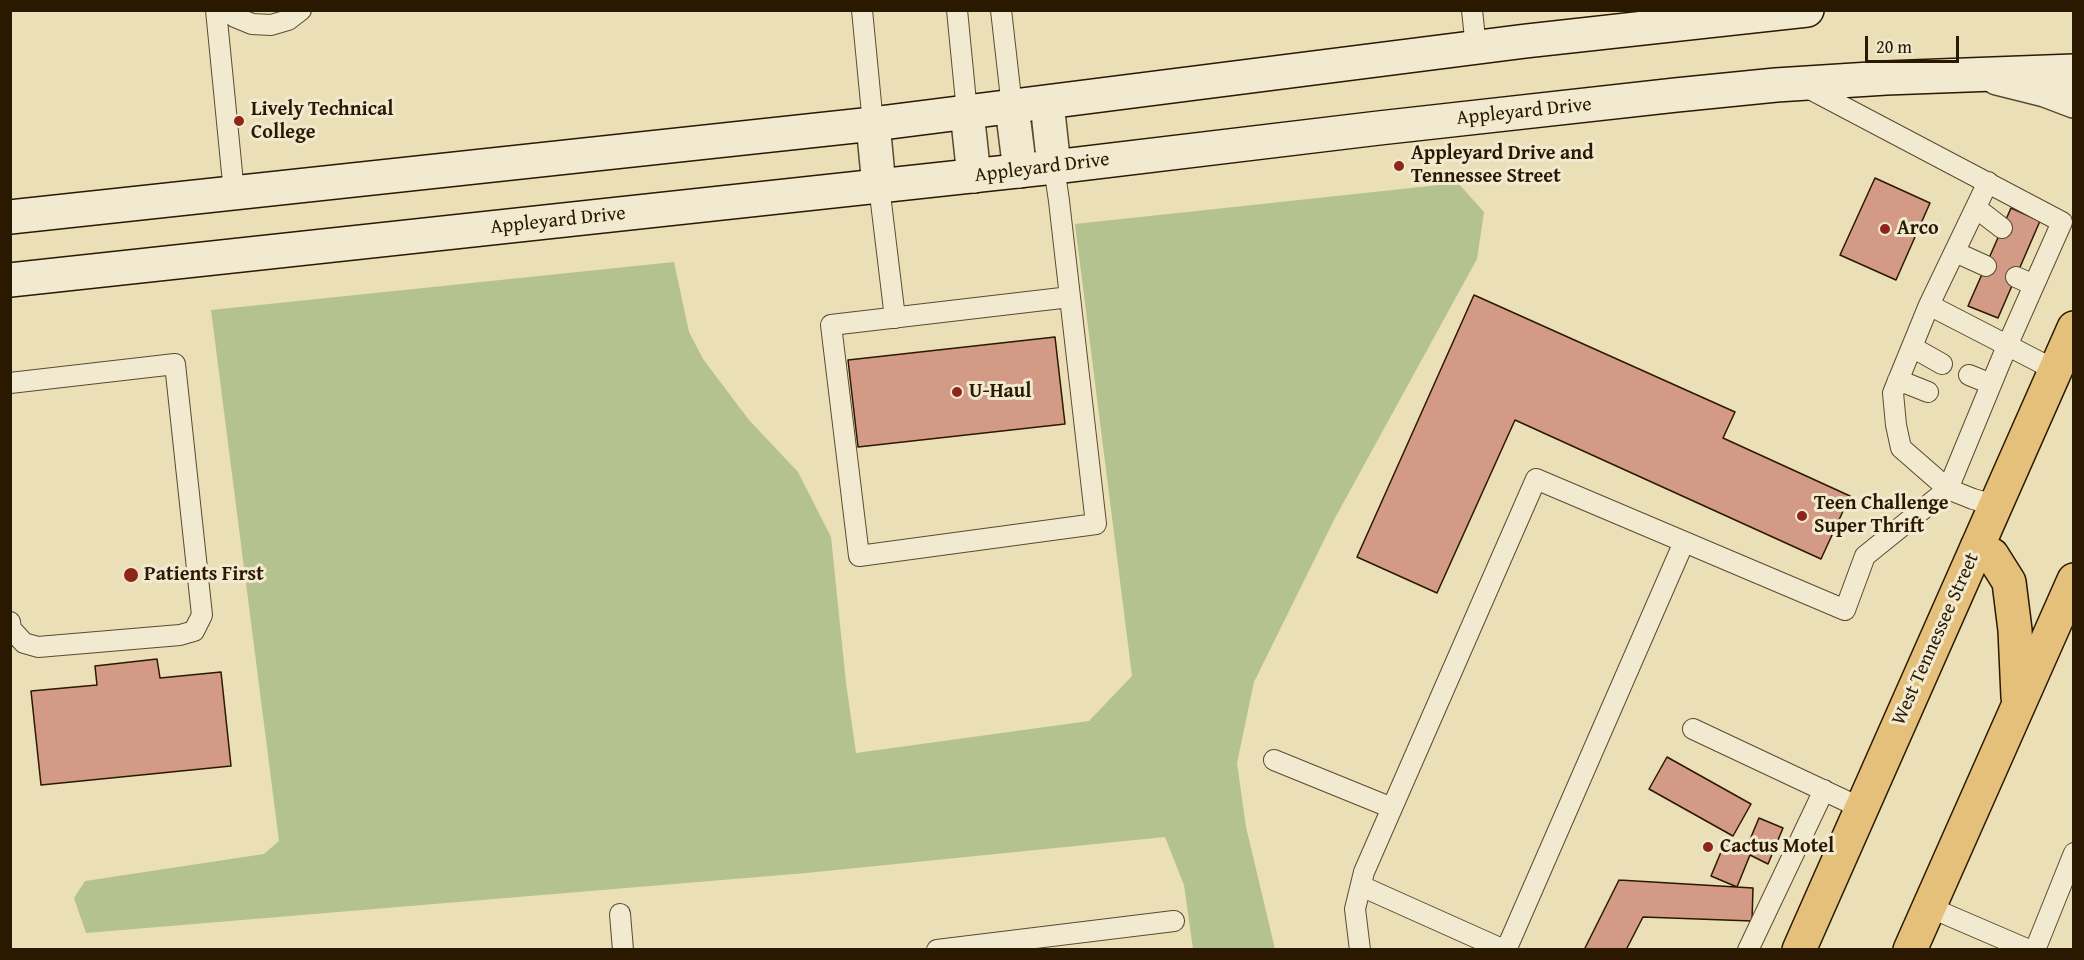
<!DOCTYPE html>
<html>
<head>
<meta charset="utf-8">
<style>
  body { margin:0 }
  #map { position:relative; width:2084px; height:960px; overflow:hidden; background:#eadfb6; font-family:"Gentium Book Plus",serif }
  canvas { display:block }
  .frame { position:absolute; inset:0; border:12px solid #2b1800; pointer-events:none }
  .scale { position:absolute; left:1865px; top:36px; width:94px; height:27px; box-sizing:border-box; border:3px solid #2b1800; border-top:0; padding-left:8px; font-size:18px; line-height:21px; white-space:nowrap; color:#2b1800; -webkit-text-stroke:4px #f1ead0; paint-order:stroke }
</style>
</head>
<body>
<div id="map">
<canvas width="2084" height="960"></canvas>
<div class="frame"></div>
<div class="scale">20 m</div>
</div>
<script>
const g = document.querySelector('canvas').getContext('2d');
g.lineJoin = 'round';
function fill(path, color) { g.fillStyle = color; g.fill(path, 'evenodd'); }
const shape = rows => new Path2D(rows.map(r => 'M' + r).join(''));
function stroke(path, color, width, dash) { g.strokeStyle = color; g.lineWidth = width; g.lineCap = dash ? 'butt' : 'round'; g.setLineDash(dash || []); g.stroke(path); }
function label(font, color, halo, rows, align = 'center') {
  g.font = font + ' "Gentium Book Plus",serif'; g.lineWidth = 6; g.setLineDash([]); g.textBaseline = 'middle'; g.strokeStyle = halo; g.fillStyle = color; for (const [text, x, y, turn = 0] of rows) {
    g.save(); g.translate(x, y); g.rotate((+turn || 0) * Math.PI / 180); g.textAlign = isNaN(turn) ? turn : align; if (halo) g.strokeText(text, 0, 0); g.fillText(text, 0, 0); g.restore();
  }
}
fill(shape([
  [1458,183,1484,212,1477,259,1335,518,1254,682,1237,763,1246,827,1275,949,1193,949,1184,885,1165,837,806,873,86,933,74,898,85,881,264,854,279,841,211,310,674,262,689,332,703,359,749,420,798,472,831,537,846,683,856,753,1089,721,1132,676,1075,224]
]), '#b4c290');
const building = shape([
  [1875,178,1930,203,1896,280,1840,255,1875,178],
  [2011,208,2040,221,1998,318,1968,306,2011,208],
  [1474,295,1735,412,1723,438,1850,496,1821,559,1515,420,1437,593,1357,557,1474,295],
  [1055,337,1065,424,858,447,848,360,1055,337],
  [157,659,160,678,221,672,231,766,41,785,31,691,97,685,95,666,157,659],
  [1667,757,1751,804,1733,836,1649,789,1667,757],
  [1759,818,1783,828,1768,864,1750,855,1737,887,1711,876,1726,840,1746,849,1759,818],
  [1619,880,1753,888,1752,921,1643,917,1626,950,1584,950,1619,880]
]);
fill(building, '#d39a85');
stroke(building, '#2b1800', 1.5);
const service = shape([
  [216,10,234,193],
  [228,10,235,17,252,24,271,25,288,20,301,10],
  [862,10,873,124],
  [957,10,967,112],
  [1001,10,1012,107],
  [1472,10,1476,48],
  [1054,167,1059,201,1096,524,859,556,831,325,1070,297],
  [1988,182,1929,305,1893,393,1896,425,1901,448,1948,489,1973,499,1995,505],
  [879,186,895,318],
  [1976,208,2002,228],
  [1955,252,1986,266],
  [2016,277,2034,285],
  [1929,305,2055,370],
  [1912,347,1942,364],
  [1969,375,1991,384],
  [1898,380,1928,392],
  [10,383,175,364,202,615,194,631,180,635,38,647,24,643,11,629,10,622],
  [1693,729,1861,808],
  [1274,760,1392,808],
  [1361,886,1504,950],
  [1929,907,2029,950],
  [620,914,623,950],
  [937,950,1174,921],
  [1360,950,1355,909,1364,872,1536,479,1845,610,1865,556,1948,489,2007,346,2062,222,1804,86],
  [1506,950,1684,542],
  [1748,950,1824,790],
  [2035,950,2074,853]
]);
const tertiary = shape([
  [1997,78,2045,90,2074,101],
  [1047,103,1054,167],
  [1012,107,1020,171],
  [967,112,974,176],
  [873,124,879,186]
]);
const secondary = shape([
  [10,217,873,124,1526,41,1807,10],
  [10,280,1054,167,1379,128,1676,95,1776,85,1886,78,2074,71]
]);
const primary = shape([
  [1977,547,1992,555,2009,582,2015,630,2018,697],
  [1799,950,2074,328],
  [1910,950,2074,580]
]);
stroke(service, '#5b4a2e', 22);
stroke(tertiary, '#5b4a2e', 36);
stroke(secondary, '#2b1800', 36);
stroke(primary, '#2b1800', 36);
stroke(service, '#f1ead0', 20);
stroke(tertiary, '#f1ead0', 33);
stroke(secondary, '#f1ead0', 33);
stroke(primary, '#e5c07b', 33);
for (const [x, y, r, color] of [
  [239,121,6,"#8f2418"],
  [1399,166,6,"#8f2418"],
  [1885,229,6,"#8f2418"],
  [957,392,6,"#8f2418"],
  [1802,516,6,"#8f2418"],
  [131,575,8,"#8f2418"],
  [1708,847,6,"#8f2418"]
]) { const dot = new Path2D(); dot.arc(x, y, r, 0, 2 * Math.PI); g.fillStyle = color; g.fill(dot); stroke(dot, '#f1ead0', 2); }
label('bold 20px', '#2b1800', '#f1ead0', [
  ["Lively Technical",251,110],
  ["College",251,133],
  ["Appleyard Drive and",1411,154],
  ["Tennessee Street",1411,177],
  ["Arco",1897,229],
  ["U-Haul",969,392],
  ["Teen Challenge",1814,504],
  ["Super Thrift",1814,527],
  ["Patients First",144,575],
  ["Cactus Motel",1720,847]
], 'left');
label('20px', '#2b1800', '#f1ead0', [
  ["Appleyard Drive",1524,112,-6],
  ["Appleyard Drive",1042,168,-7],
  ["Appleyard Drive",558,221,-6],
  ["West Tennessee Street",1936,639,-66]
]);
</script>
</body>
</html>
